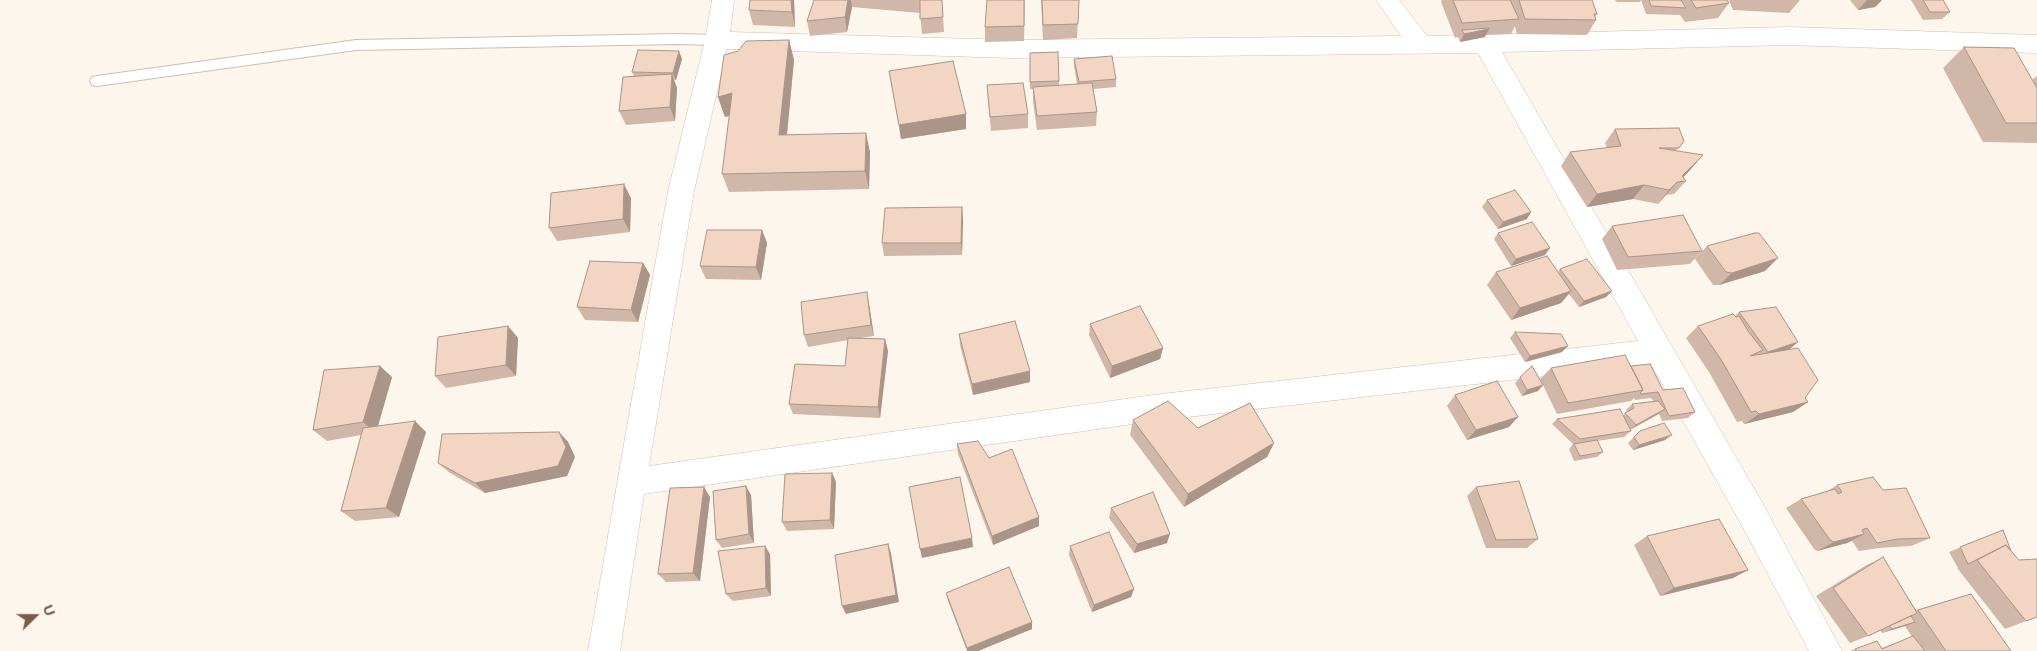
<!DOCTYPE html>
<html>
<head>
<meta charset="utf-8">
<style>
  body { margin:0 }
  #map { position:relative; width:2037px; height:651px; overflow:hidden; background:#fdf6ec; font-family:Montserrat,sans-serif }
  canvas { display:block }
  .north { position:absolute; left:10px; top:591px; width:50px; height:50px; -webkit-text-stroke:4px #fffaf3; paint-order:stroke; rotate:68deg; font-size:14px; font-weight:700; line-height:20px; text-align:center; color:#7a5c4d }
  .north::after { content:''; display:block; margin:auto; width:18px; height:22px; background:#7a5c4d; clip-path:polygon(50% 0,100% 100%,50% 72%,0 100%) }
</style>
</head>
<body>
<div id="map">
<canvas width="2037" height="651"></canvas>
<div class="north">U</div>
</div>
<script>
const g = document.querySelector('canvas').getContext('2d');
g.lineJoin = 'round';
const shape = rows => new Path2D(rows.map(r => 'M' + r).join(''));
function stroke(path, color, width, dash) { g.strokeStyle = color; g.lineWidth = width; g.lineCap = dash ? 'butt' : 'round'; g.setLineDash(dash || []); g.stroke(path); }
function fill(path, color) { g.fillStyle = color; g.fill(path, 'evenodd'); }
const lane = shape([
  [676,34,717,35,722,36,724,40,722,44,717,45,676,44,356,50,97,86,92,85,90,81,92,77,97,76,356,40,676,34]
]);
const street = shape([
  [712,0,734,0,730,32,1011,40,1401,36,1376,0,1399,0,1427,36,1789,27,2037,35,2037,53,1789,45,1502,52,1763,504,1842,651,1809,651,1741,524,1651,364,1161,420,644,494,620,651,588,651,668,191,705,40,712,0],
  [727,49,1011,58,1478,53,1638,341,1161,394,649,466,694,191,727,49]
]);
stroke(lane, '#d1beb0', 2);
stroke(street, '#d1beb0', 1);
fill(lane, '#fff');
fill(street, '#fff');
fill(shape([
  [750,0,794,0,795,27,753,25,749,10],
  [814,0,942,0,944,32,922,34,920,13,852,7,847,32,810,36,807,21],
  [1025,0,1024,41,985,42,985,27],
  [1041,0,1079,0,1077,38,1043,40],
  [1442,0,1592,0,1597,14,1595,17,1596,20,1587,35,1517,34,1515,26,1511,34,1486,35,1485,37,1460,42,1458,37,1455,38,1441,2],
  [1615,0,1727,0,1729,3,1718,18,1685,22,1680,15,1646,14,1641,0,1640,2,1617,2],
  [1729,0,1800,0,1789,13,1733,10],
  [1850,0,1882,0,1875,7,1858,10],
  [1911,0,1943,0,1950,12,1942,19,1923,20],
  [789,40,794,60,787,135,870,152,869,189,729,192,722,174,730,116,725,117,718,97],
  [1964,47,2032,80,2037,76,2037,143,1983,142,1943,68],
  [1058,52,1059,85,1077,84,1074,66,1074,59,1116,79,1116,87,1093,89,1097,112,1096,126,1037,130,1033,101,1033,89,1030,89,1030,53],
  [682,59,676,80,674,80,677,88,675,121,626,125,619,111,634,76,632,72],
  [889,71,966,114,966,129,901,139],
  [987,85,1028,114,1028,128,991,131,988,100],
  [1615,129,1684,141,1676,151,1691,169,1683,177,1686,181,1674,194,1666,195,1658,204,1633,199,1587,207,1561,166,1570,152,1607,148,1605,143],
  [631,198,630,232,557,241,549,228],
  [1487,200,1527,219,1498,229,1482,207],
  [962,207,963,220,962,255,884,256,882,243],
  [1612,226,1702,251,1690,264,1617,270,1602,239],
  [762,230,767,243,761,280,706,279,700,266],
  [1498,233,1545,255,1511,266,1494,239],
  [1707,246,1765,271,1719,285,1713,285,1695,259],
  [643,263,650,275,638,322,585,320,577,307],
  [1560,269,1612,291,1606,297,1579,307,1569,294,1561,303,1511,320,1487,285,1496,272,1558,272],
  [869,304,874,336,861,338,885,339,888,351,880,418,793,414,789,404,845,366,848,340,808,347,804,335],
  [1739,312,1798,342,1789,349,1805,398,1808,402,1793,412,1744,424,1742,421,1737,422,1709,372,1686,338,1698,326,1735,316],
  [1090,324,1163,348,1160,359,1110,378,1089,335],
  [508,326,518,338,516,376,446,388,435,376],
  [1515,332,1562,352,1525,362,1510,338],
  [959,334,1030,371,1030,382,973,395,960,345],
  [1631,366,1663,390,1695,412,1688,418,1662,421,1659,414,1630,430,1631,431,1624,437,1597,441,1603,452,1597,457,1574,461,1569,449,1573,444,1552,424,1557,419,1623,415,1627,412,1626,410,1632,404,1653,401,1651,398,1635,400,1634,398,1631,401,1557,414,1540,379,1551,368],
  [392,377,378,426,426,432,399,517,355,521,341,511,361,435,327,441,313,430],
  [1520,377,1543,385,1538,391,1522,396,1515,383],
  [1455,395,1518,417,1509,427,1467,440,1447,406],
  [1133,420,1198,428,1274,443,1267,457,1184,507,1130,435],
  [1640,431,1665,440,1633,450,1628,443],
  [559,432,568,442,575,457,567,476,485,493,450,473,438,463],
  [957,444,1039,517,1039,526,993,545,958,454],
  [832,473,836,482,834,529,787,531,782,522],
  [1837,485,1883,490,1930,538,1911,546,1879,548,1859,551,1852,541,1847,543,1817,551,1814,549,1786,508,1801,499,1826,492],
  [1476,487,1538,539,1527,548,1486,548,1467,496],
  [751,495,754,543,722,548,716,540],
  [710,497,700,581,666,582,658,574],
  [1111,508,1167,543,1134,553,1109,518],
  [2003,530,2026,621,2005,629,1957,568,1958,568,1949,552],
  [1647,536,1748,570,1733,578,1660,596,1634,545],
  [1070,546,1134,589,1131,597,1092,612,1069,555],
  [770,554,771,596,733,601,726,594],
  [1883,557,1916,610,1971,594,2011,651,1850,651,1877,641,1882,648,1912,637,1905,626,1882,633,1880,630,1868,636,1850,643,1816,596,1865,566],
  [946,593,1032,622,1032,629,978,651,967,651,948,601]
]), '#d1b7a8');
fill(shape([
  [791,0,794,0,795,27,792,12],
  [848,0,851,0,852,7,847,32,845,17],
  [1867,0,1882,0,1875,7,1858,10],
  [1489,29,1485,37,1460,42,1464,34],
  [789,40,794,60,785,154,779,135],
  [679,51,682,59,676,80,673,73],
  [672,74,677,88,675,121,670,107],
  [732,93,739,113,725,117,718,97],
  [966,114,966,129,901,139,899,125],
  [866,133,870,152,869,189,865,171],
  [1703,155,1691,169,1679,182,1682,176],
  [1677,182,1666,195,1658,204,1669,190],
  [624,184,631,198,630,232,623,219],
  [1644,185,1633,199,1587,207,1597,194],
  [962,207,963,220,962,255,961,243],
  [1531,212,1527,219,1498,229,1503,222],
  [762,230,767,243,761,280,756,267],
  [1550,248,1545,255,1511,266,1516,259],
  [1778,258,1765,271,1719,285,1732,273],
  [643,263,650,275,638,322,631,310],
  [1571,291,1561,303,1511,320,1520,308],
  [1612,291,1606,297,1579,307,1584,301],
  [867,292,869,304,874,336,871,325],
  [508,326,518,338,516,376,506,365],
  [885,339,888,351,880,418,878,407],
  [1798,342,1784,354,1754,364,1768,352],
  [1568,346,1562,352,1525,362,1530,356],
  [1163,348,1160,359,1110,378,1112,366],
  [380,366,392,377,376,433,363,422],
  [1030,371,1030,382,973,395,972,384],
  [1543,385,1538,391,1522,396,1527,390],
  [1808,402,1793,412,1744,424,1759,414],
  [1665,409,1658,414,1629,430,1636,425],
  [1518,417,1509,427,1467,440,1476,430],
  [415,421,426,432,399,517,386,508],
  [559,432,568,442,575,457,567,476,485,493,475,483],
  [1672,435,1665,440,1633,450,1639,445],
  [1274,443,1267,457,1184,507,1188,494],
  [832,473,836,482,834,529,830,520],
  [746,486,751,495,754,543,749,534],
  [704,487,710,497,700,581,693,573],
  [1039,517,1039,526,993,545,992,536],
  [1170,534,1167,543,1134,553,1137,544],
  [1864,534,1847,543,1817,551,1834,542],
  [972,538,973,547,922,558,920,549],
  [888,544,891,553,899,602,846,614,842,606],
  [765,546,770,554,771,596,766,588],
  [1748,570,1733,578,1660,596,1674,588],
  [1134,589,1131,597,1092,612,1094,605],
  [1032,622,1032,629,978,651,967,651,967,648],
  [1915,622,1905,626,1882,633,1892,629]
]), '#aa9588');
const building = shape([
  [750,0,791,0,792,12,749,10,750,0],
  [814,0,848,0,845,17,807,21,814,0],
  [920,0,942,0,943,17,920,19,920,0],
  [987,0,1024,0,1024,26,985,27,987,0],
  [1042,0,1079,0,1078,24,1043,25,1042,0],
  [1453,0,1510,0,1519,19,1462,23,1453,0],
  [1519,0,1592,0,1597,14,1594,14,1596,20,1525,19,1519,0],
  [1649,0,1681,0,1686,8,1651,6,1649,0],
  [1691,0,1727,0,1729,3,1696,8,1691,0],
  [1923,0,1943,0,1950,12,1930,12,1923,0],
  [1489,28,1489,29,1464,34,1462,30,1489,28],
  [789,40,779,135,866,133,865,171,722,174,732,93,718,97,724,55,738,51,746,41,789,40],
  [1964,47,2014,48,2037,88,2037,123,2006,123,1964,47],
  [638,50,679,51,673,73,632,72,638,50],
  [1058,52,1059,81,1030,82,1030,53,1058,52],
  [1112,56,1116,79,1079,82,1074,59,1112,56],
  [953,61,966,114,899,125,889,71,953,61],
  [672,74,670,107,619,111,623,77,672,74],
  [1023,83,1028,114,990,117,987,85,1023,83],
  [1092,83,1097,112,1037,116,1033,87,1092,83],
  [1679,128,1684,141,1679,148,1659,148,1703,155,1682,176,1686,181,1677,182,1669,190,1644,185,1597,194,1570,152,1621,146,1615,129,1679,128],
  [624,184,623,219,549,228,551,193,624,184],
  [1515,190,1531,212,1503,222,1487,200,1515,190],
  [962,207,961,243,882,243,885,208,962,207],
  [1683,215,1702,251,1628,257,1612,226,1683,215],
  [1532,222,1550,248,1516,259,1498,233,1532,222],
  [707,230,762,230,756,267,700,266,707,230],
  [1755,233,1759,233,1778,258,1732,273,1726,272,1707,246,1755,233],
  [1547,256,1571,291,1520,308,1496,272,1547,256],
  [1587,259,1612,291,1584,301,1560,269,1587,259],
  [590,261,643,263,631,310,577,307,590,261],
  [867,292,871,325,804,335,801,302,867,292],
  [1140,306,1163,348,1112,366,1090,324,1140,306],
  [1776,307,1798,342,1768,352,1739,312,1776,307],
  [1733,314,1736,317,1739,316,1748,331,1763,350,1750,356,1798,348,1818,380,1805,398,1808,402,1759,414,1756,411,1751,412,1722,361,1698,326,1733,314],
  [1015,321,1030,371,972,384,959,334,1015,321],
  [508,326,506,365,435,376,438,337,508,326],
  [1515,332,1561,334,1568,346,1530,356,1515,332],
  [848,338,885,339,878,407,789,404,795,364,845,366,848,338],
  [1625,355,1643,390,1568,403,1551,368,1625,355],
  [1650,364,1663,390,1683,388,1695,412,1669,416,1658,392,1641,394,1640,393,1643,390,1631,366,1650,364],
  [380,366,363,422,313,430,324,370,380,366],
  [1532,366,1543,385,1527,390,1520,377,1532,366],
  [1497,381,1518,417,1476,430,1455,395,1497,381],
  [1168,401,1198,428,1250,403,1274,443,1188,494,1133,420,1168,401],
  [1658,401,1665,409,1636,425,1625,413,1634,408,1632,404,1658,401],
  [1620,409,1631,431,1580,439,1557,419,1620,409],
  [415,421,386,508,341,511,363,428,415,421],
  [1664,423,1672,435,1639,445,1634,437,1640,431,1664,423],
  [559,432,566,447,558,466,475,483,438,463,442,434,559,432],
  [1597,440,1603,452,1580,456,1574,444,1597,440],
  [978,441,989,458,1012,449,1039,517,992,536,957,444,978,441],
  [832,473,830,520,782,522,785,474,832,473],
  [960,477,972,538,920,549,909,487,960,477],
  [1873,477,1883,490,1906,488,1930,538,1897,539,1877,543,1867,528,1862,530,1864,534,1834,542,1830,540,1801,499,1835,489,1838,494,1842,492,1837,485,1873,477],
  [1519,481,1538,539,1496,540,1476,487,1519,481],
  [746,486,749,534,716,540,713,491,746,486],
  [704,487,693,573,658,574,670,488,704,487],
  [1153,492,1170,534,1137,544,1111,508,1153,492],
  [1719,519,1748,570,1674,588,1647,536,1719,519],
  [2003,530,2011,551,2006,545,1968,564,1960,547,2003,530],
  [1109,532,1134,589,1094,605,1070,546,1109,532],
  [888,544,896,595,842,606,835,555,888,544],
  [2006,545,2019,560,2037,559,2037,617,2026,621,1977,560,2006,545],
  [765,546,766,588,726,594,718,551,765,546],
  [1883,557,1917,613,1868,636,1833,588,1883,557],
  [1009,567,1032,622,967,648,946,593,1009,567],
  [1971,594,2011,651,1946,651,1918,610,1971,594],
  [1911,616,1915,622,1892,629,1889,626,1911,616],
  [1913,636,1925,651,1857,651,1855,649,1877,641,1882,649,1913,636]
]);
fill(building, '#f3d5c3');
stroke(building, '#aa9588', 1);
</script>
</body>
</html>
